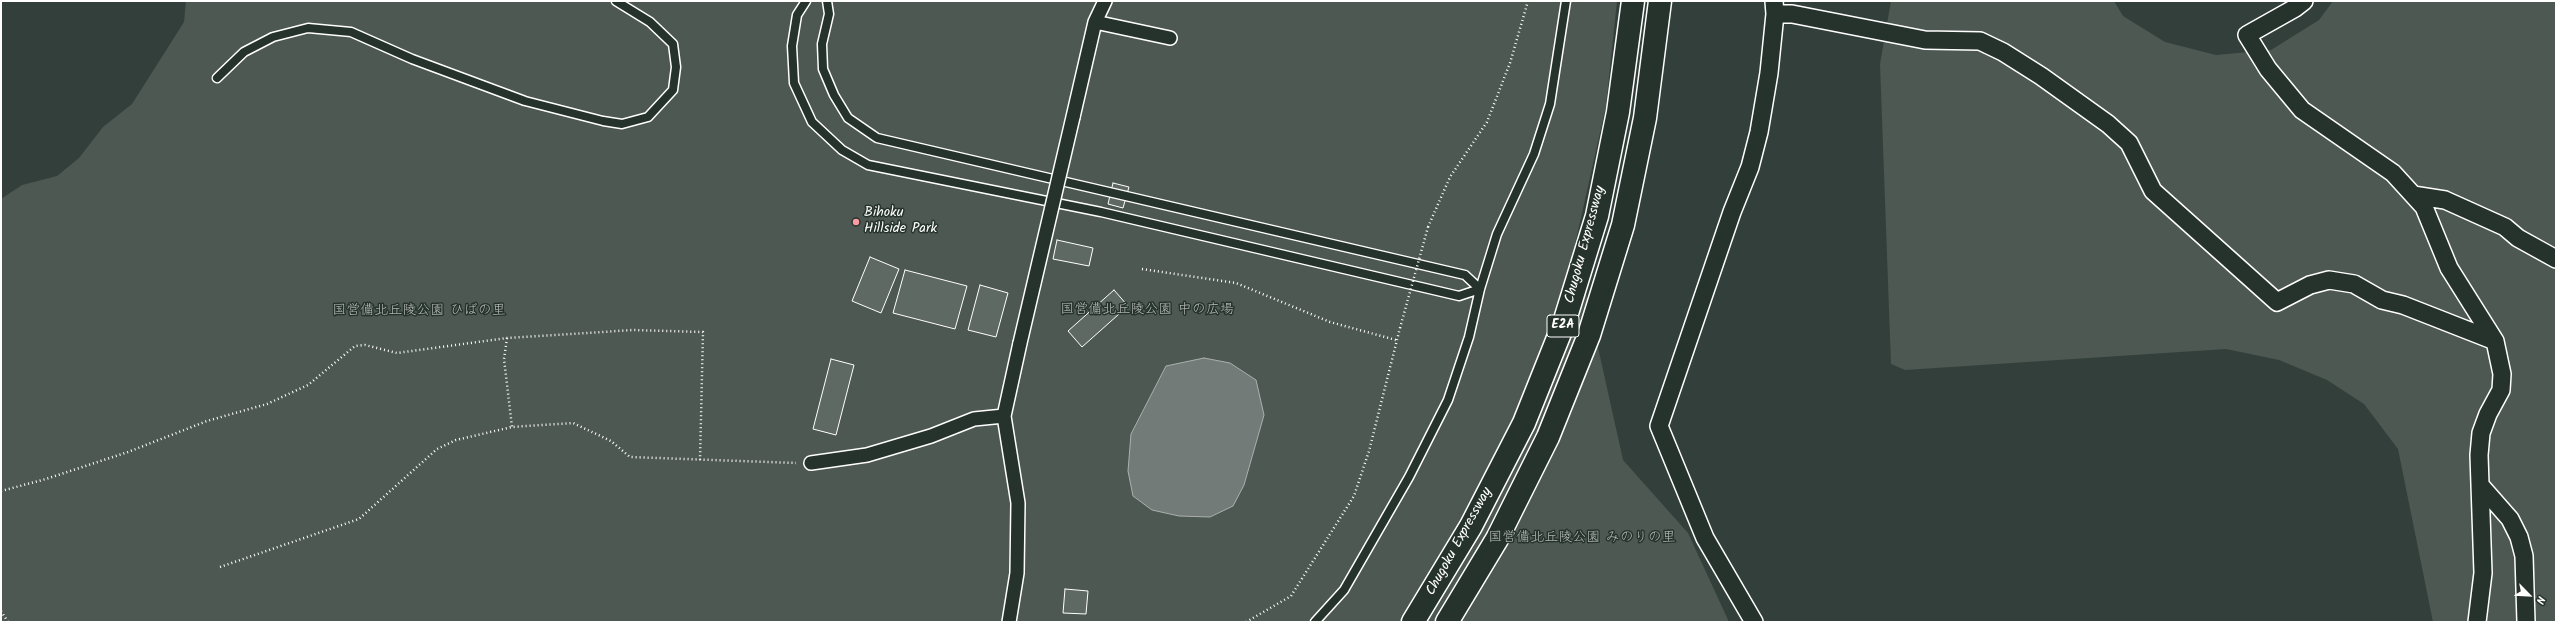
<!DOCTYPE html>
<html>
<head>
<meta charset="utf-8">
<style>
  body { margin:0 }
  #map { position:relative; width:2557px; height:623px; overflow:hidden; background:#333f3a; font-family:Kalam,sans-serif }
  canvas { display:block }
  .frame { position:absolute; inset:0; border:2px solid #fff; pointer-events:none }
  .north { position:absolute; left:2509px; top:575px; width:40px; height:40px; -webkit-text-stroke:3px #26332d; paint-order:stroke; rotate:114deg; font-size:11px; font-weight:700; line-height:16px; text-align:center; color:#fff }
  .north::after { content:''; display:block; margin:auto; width:14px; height:18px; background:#fff; clip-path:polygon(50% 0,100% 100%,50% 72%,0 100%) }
</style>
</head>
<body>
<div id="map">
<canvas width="2557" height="623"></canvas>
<div class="frame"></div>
<div class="north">N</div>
</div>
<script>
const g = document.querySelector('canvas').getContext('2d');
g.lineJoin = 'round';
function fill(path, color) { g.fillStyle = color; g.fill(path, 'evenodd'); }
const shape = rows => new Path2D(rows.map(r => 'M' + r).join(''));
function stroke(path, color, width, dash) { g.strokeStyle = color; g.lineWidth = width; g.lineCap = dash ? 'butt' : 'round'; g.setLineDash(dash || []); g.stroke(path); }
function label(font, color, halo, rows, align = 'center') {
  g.font = font + ' Kalam,"Klee One",sans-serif'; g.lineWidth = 3; g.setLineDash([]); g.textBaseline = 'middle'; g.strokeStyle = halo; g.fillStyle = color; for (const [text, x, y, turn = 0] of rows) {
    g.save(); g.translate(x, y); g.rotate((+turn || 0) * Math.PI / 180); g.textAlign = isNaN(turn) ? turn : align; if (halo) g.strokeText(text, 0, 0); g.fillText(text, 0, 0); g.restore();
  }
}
fill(shape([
  [186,1,1617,1,1606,106,1575,244,1623,460,1688,533,1729,622,1,622,1,199,22,185,57,176,79,158,103,127,132,104,184,22],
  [1891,1,2114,1,2123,16,2165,42,2216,55,2271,50,2319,20,2333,1,2556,1,2556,622,2433,622,2398,449,2364,404,2327,380,2279,360,2226,349,1905,370,1891,364,1880,64]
]), '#4d5853');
const water = shape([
  [1204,358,1230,363,1256,380,1264,415,1244,485,1233,506,1210,517,1179,516,1152,510,1133,496,1128,471,1131,434,1166,366,1204,358]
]);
fill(water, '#737b78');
stroke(water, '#abb0ae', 1);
const building = shape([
  [1113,183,1129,187,1123,208,1108,204,1113,183],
  [1057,240,1093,248,1089,266,1053,259,1057,240],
  [870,257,899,269,881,313,852,301,870,257],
  [905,270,967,286,955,329,893,313,905,270],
  [980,285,1008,293,996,337,968,330,980,285],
  [1114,290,1128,306,1082,347,1068,331,1114,290],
  [831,359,854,365,836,435,813,429,831,359],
  [1065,589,1088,591,1086,614,1063,613,1065,589]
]);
fill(building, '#5f6964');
stroke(building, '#fff', 1);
const service = shape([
  [806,1,797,15,792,46,794,83,812,122,842,150,868,165,1101,212,1459,296,1480,289],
  [827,1,829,14,822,44,823,69,834,95,848,118,877,138,1465,275,1480,289],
  [217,78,244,52,273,37,308,28,351,32,412,59,525,101,603,121,622,124,648,117,673,90,676,67,673,44,650,22,616,1],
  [1315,622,1344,590,1409,477,1448,400,1469,337,1480,289,1497,234,1534,154,1550,104,1566,1]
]);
const pedestrian = shape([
  [1095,22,1170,38],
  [1073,117,1095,22,1105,1],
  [811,463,867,455,931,436,974,419,1004,416],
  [1009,622,1017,573,1018,503,1004,416,1020,343]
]);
const minor = shape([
  [2304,1,2295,8,2247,35,2268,69,2302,110,2393,173,2424,207,2449,268,2495,341,2502,374,2501,390,2488,414,2481,433,2479,455,2483,573,2477,622],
  [1775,14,1792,14,1925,40,1980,41,2003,52,2041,76,2108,124,2129,143,2153,191,2277,302,2310,285,2329,280,2354,284,2382,300,2403,305,2495,341],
  [2413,195,2445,200,2505,227,2518,238,2556,259],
  [2481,486,2510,519,2519,537,2524,556,2526,622],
  [1754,622,1705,538,1659,426,1732,212,1750,167,1759,132,1769,73,1775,14,1774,1]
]);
const motorway = shape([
  [1413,622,1471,526,1524,423,1564,323,1597,216,1618,112,1633,1],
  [1447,622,1497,539,1548,437,1589,335,1623,225,1645,118,1660,1]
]);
stroke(service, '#fff', 11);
stroke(pedestrian, '#fff', 16);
stroke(minor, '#fff', 20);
stroke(motorway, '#fff', 25);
stroke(shape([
  [1428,227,1450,177,1487,122,1510,63,1528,1],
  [1142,269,1236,283,1330,322,1396,340],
  [507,338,504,359,512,427],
  [1,491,46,479,128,452,207,421,267,404,308,385,355,346,365,345,397,353,507,338,633,330,703,332,700,460],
  [220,567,359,519,437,449,456,440,512,427,573,423,611,441,630,457,796,463],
  [1,611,8,622],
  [1246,622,1291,596,1354,496,1369,451,1400,328]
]), '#fff', 2.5, [1, 3]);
stroke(service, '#26332d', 8);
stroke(pedestrian, '#26332d', 13);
stroke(minor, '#26332d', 17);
stroke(motorway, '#26332d', 22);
const pedestrianBridge = shape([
  [1020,343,1073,117]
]);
stroke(pedestrianBridge, '#fff', 16, []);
stroke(shape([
  [1400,328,1428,227]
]), '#fff', 2.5, [1, 3]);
stroke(pedestrianBridge, '#26332d', 13);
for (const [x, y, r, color] of [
  [856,222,4,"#ff9aa2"]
]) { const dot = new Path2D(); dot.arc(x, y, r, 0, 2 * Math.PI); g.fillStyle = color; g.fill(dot); stroke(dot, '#26332d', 1.5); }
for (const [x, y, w] of [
  [1563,326,32]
]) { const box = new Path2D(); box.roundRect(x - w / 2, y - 11, w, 22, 3); g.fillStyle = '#26332d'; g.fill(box); stroke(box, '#fff', 1); }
label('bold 13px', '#fff', null, [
  ["E2A",1563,326]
]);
label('14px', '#fff', '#26332d', [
  ["Bihoku",864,214],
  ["Hillside Park",864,230]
], 'left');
label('14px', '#fff', '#26332d', [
  ["Chugoku Expressway",1586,245,-75],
  ["Chugoku Expressway",1460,542,-61]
]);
label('14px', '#b8bcba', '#26332d', [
  ["国営備北丘陵公園 中の広場",1147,311],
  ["国営備北丘陵公園 ひばの里",419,312],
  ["国営備北丘陵公園 みのりの里",1582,539]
]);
</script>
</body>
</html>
